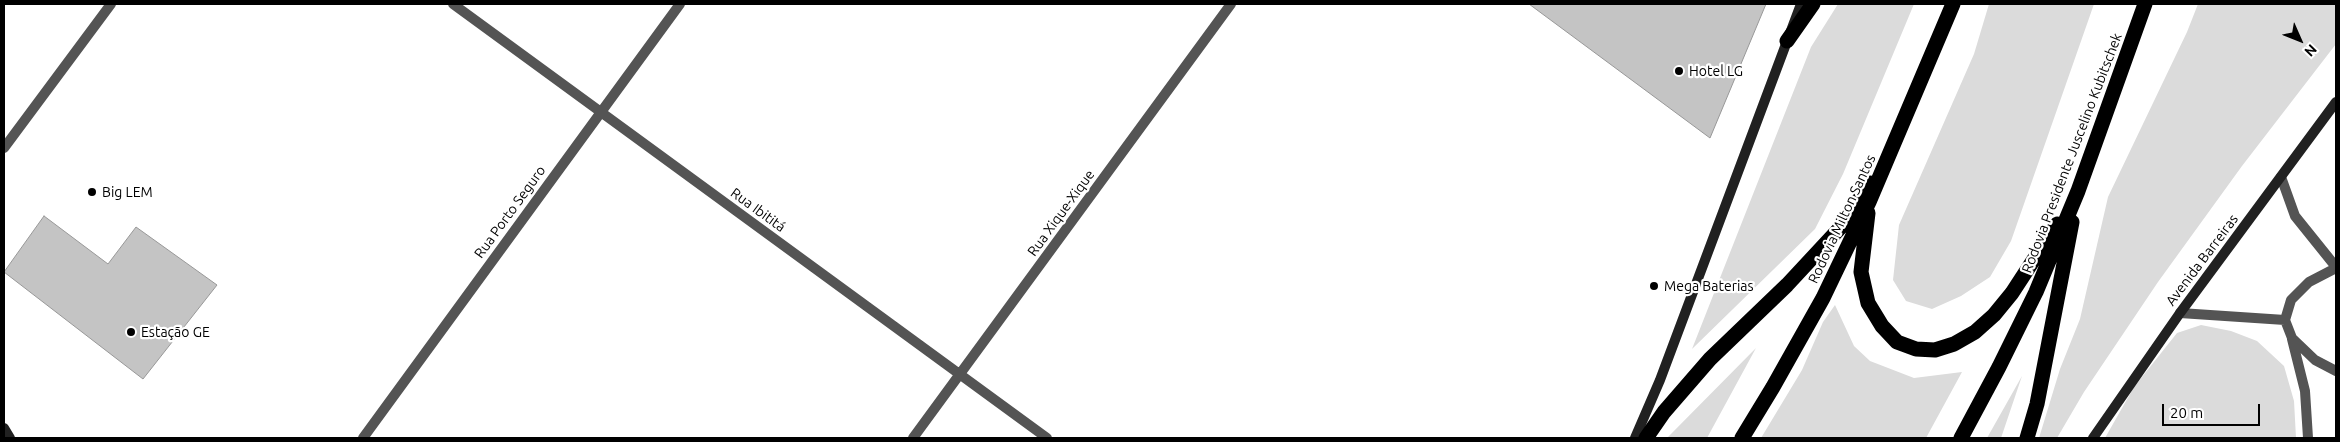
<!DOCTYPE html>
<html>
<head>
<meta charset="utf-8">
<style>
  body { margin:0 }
  #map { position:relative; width:2340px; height:442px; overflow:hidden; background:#fff; font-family:Ubuntu,sans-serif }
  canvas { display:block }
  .frame { position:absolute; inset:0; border:5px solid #000; pointer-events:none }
  .north { position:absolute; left:2275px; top:15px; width:50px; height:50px; -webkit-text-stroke:4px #fff; paint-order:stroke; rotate:134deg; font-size:14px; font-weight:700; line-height:20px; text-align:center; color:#000 }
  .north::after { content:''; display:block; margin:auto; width:18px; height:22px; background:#000; clip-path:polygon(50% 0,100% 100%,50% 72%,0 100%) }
  .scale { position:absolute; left:2162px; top:404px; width:98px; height:22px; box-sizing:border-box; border:2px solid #000; border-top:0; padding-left:6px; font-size:15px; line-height:18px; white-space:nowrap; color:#000; -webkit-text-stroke:4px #fff; paint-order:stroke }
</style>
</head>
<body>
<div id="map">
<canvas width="2340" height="442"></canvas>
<div class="frame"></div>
<div class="north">N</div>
<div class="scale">20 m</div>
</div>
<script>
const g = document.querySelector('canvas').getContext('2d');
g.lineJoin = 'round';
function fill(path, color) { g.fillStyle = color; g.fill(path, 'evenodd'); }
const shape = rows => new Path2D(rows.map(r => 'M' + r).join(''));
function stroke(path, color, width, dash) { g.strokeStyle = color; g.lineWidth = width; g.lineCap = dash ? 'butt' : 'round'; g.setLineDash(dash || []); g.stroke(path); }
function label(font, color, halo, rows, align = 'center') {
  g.font = font + ' Ubuntu,sans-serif'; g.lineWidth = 4.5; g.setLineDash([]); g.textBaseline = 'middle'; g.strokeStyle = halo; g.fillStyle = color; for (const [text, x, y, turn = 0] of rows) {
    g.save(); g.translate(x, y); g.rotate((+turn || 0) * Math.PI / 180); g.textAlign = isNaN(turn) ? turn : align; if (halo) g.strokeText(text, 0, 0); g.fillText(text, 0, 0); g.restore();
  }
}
fill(shape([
  [1838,4,1914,4,1843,174,1815,229,1692,349,1811,47],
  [1989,4,2094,4,2011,241,1990,277,1961,296,1932,309,1906,301,1893,280,1899,225,1974,54],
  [2198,4,2336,4,2336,44,2242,166,2158,282,2084,392,2057,438,2039,438,2060,369,2080,319,2108,197,2187,32],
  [1835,305,1854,346,1870,361,1914,378,1962,372,1926,438,1761,438,1802,370,1823,322],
  [2201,325,2231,331,2257,341,2284,366,2294,401,2296,438,2105,438,2134,387,2177,333],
  [1756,348,1707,438,1667,438],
  [2022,376,2001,438,1987,438]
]), '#dbdbdb');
const building = shape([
  [1529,4,1766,4,1710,138,1529,4],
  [44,216,108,264,136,227,217,285,143,379,4,272,44,216]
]);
fill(building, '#c4c4c4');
stroke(building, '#989898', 1);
stroke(shape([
  [453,4,1047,438],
  [4,148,111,4],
  [2281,177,2295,216,2336,267],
  [2336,268,2309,282,2291,300,2285,320,2292,338,2315,360,2336,371],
  [2180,313,2285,320],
  [2292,339,2305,391,2308,438],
  [363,438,680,4],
  [913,438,1231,4]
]), '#545454', 10);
stroke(shape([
  [4,428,10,438],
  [1635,438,1660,380,1801,4],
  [2093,438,2180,313,2336,102]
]), '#212121', 10);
stroke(shape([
  [1787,41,1813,4],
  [1868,213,1861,272,1868,303,1882,326,1897,342,1916,349,1935,350,1954,344,1975,332,1994,315,2012,293,2057,224],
  [1646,438,1664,412,1710,359,1787,285,1840,228,1870,183],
  [1742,438,1773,387,1823,298,1869,202,1953,4],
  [1961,438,1999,367,2036,292,2078,191,2145,4],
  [2027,438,2037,404,2072,222]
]), '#000', 15);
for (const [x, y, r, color] of [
  [1679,71,5,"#000"],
  [92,192,5,"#000"],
  [1654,286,5,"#000"],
  [131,332,5,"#000"]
]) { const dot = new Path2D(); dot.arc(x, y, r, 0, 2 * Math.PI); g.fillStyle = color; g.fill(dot); stroke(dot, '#fff', 2); }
label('14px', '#000', '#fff', [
  ["Hotel LG",1689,71],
  ["Big LEM",102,192],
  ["Mega Baterias",1664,286],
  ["Estação GE",141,332]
], 'left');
label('14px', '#000', '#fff', [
  ["Rodovia Presidente Juscelino Kubitschek",2072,153,-69],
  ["Rua Ibititá",758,210,36],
  ["Rua Porto Seguro",510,212,-54],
  ["Rua Xique-Xique",1061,213,-54],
  ["Rodovia Milton Santos",1842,219,-65],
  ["Avenida Barreiras",2202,260,-53]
]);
</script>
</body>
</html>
